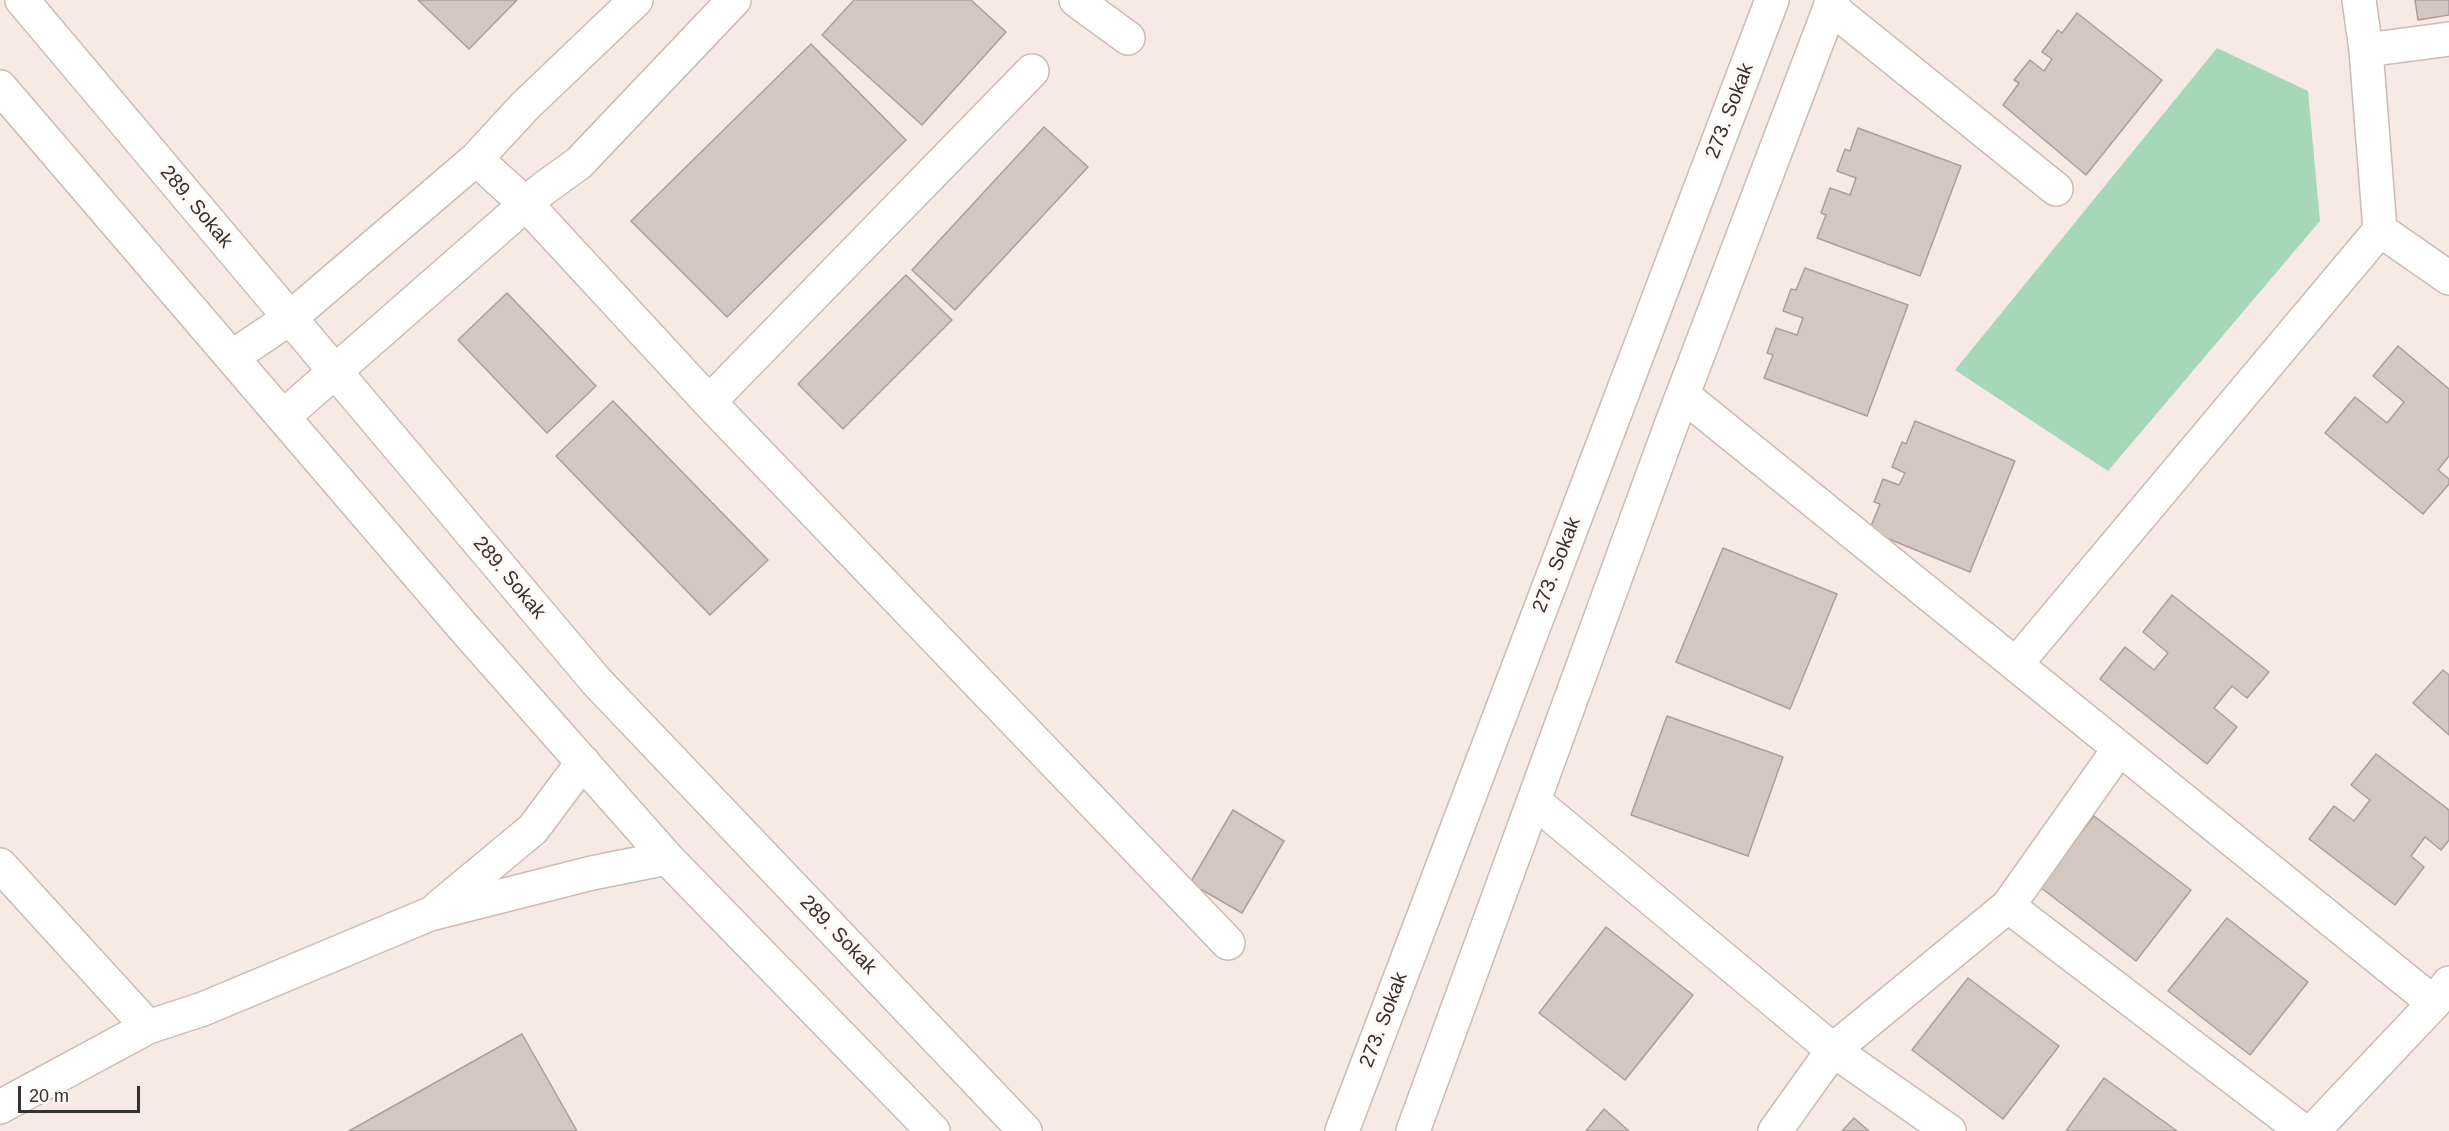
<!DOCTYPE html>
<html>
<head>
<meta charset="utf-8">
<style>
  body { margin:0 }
  #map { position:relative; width:2449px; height:1131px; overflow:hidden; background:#f7eae4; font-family:Helvetica,sans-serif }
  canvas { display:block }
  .scale { position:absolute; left:18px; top:1086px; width:122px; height:27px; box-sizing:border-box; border:3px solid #36312e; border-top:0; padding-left:8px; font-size:18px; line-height:21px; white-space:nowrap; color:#36312e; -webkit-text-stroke:4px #fef9f7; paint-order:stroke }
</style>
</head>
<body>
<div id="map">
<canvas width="2449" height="1131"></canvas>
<div class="scale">20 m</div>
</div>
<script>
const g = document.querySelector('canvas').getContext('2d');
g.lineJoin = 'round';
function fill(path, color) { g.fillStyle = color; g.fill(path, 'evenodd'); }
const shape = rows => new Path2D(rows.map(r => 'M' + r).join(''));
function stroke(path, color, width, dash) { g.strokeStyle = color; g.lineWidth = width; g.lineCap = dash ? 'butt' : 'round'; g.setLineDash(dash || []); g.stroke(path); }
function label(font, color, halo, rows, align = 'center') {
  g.font = font + ' Helvetica,sans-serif'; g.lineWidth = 6; g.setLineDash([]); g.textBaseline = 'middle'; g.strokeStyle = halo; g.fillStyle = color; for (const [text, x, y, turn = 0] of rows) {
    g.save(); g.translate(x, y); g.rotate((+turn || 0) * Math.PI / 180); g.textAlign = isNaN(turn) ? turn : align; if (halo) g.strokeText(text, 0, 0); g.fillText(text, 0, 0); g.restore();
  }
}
fill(shape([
  [2217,48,2308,91,2320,221,2108,471,1955,370]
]), '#a6d8b7');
const building = shape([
  [418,0,517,0,469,49,418,0],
  [854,0,971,0,1006,32,922,125,822,35,854,0],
  [2415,0,2449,0,2449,15,2418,20,2415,0],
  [2077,13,2162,80,2086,175,2003,105,2019,83,2014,80,2030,60,2044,71,2052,59,2042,52,2058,30,2062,33,2077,13],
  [811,44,906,140,727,317,631,221,811,44],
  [1044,127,1088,167,955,310,912,270,1044,127],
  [1858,128,1961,166,1920,276,1817,238,1826,215,1821,213,1830,188,1850,195,1856,178,1837,171,1845,149,1850,151,1858,128],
  [1805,268,1908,305,1867,416,1764,378,1773,355,1767,353,1776,328,1797,335,1803,318,1783,311,1791,289,1796,290,1805,268],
  [906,275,952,320,843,429,798,384,906,275],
  [507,293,596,386,547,433,458,340,507,293],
  [2398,346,2449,389,2449,456,2438,470,2449,479,2449,484,2423,514,2325,433,2355,397,2387,423,2404,402,2373,376,2398,346],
  [613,401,768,560,710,615,556,456,613,401],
  [1915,421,2015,461,1970,572,1869,531,1880,504,1874,502,1883,479,1899,485,1905,473,1892,467,1902,442,1906,444,1915,421],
  [1723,548,1837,594,1790,709,1676,662,1723,548],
  [2172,595,2269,672,2247,698,2232,686,2214,708,2237,727,2207,764,2100,679,2125,647,2154,670,2168,653,2143,632,2172,595],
  [2443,670,2449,675,2449,735,2413,703,2443,670],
  [1667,716,1783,757,1748,856,1631,815,1667,716],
  [2376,754,2449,810,2449,840,2441,850,2425,837,2411,856,2424,867,2395,905,2309,839,2334,806,2354,821,2370,800,2351,785,2376,754],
  [1233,810,1284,841,1242,913,1190,883,1233,810],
  [2094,816,2191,890,2136,961,2040,887,2094,816],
  [2227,918,2308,982,2250,1055,2168,991,2227,918],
  [1606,927,1693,995,1625,1080,1539,1013,1606,927],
  [1968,978,2059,1046,2003,1119,1912,1050,1968,978],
  [522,1034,577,1131,349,1131,522,1034],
  [2104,1078,2177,1131,2066,1131,2104,1078],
  [1604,1109,1629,1131,1586,1131,1604,1109],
  [1854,1118,1869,1131,1842,1131,1854,1118]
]);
fill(building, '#d4c6c1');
stroke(building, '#ac9f9a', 1.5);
const minor = shape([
  [22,0,597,682,1025,1131],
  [1076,0,1128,38],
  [1830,7,2056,189],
  [2366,50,2449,39],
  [0,87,464,628,667,858,933,1131],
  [476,159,527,205,709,402,1228,943],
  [2380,230,2449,278],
  [232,357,290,318,476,159,525,106,636,0],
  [1683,395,2434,1003],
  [709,402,1032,71],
  [283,417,543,189,579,163,734,0],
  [2016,664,2380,230,2366,50,2359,0],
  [1534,801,1833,1050,1949,1131],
  [0,865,148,1027],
  [2008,906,2303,1131],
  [439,907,533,829,583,762],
  [0,1107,148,1027,203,1009,430,914,592,873,667,858],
  [1342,1131,1772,0],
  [1413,1131,1670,428,1833,0],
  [1775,1131,1833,1050,2008,906,2119,749],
  [2313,1131,2434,1003,2449,983]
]);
stroke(minor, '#c9bcb6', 36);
stroke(minor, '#fff', 33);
label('20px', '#36312e', '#fef9f7', [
  ["273. Sokak",1730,111,-69],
  ["289. Sokak",196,207,50],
  ["273. Sokak",1557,565,-69],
  ["289. Sokak",509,578,50],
  ["289. Sokak",838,935,46],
  ["273. Sokak",1384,1020,-69]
]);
</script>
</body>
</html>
